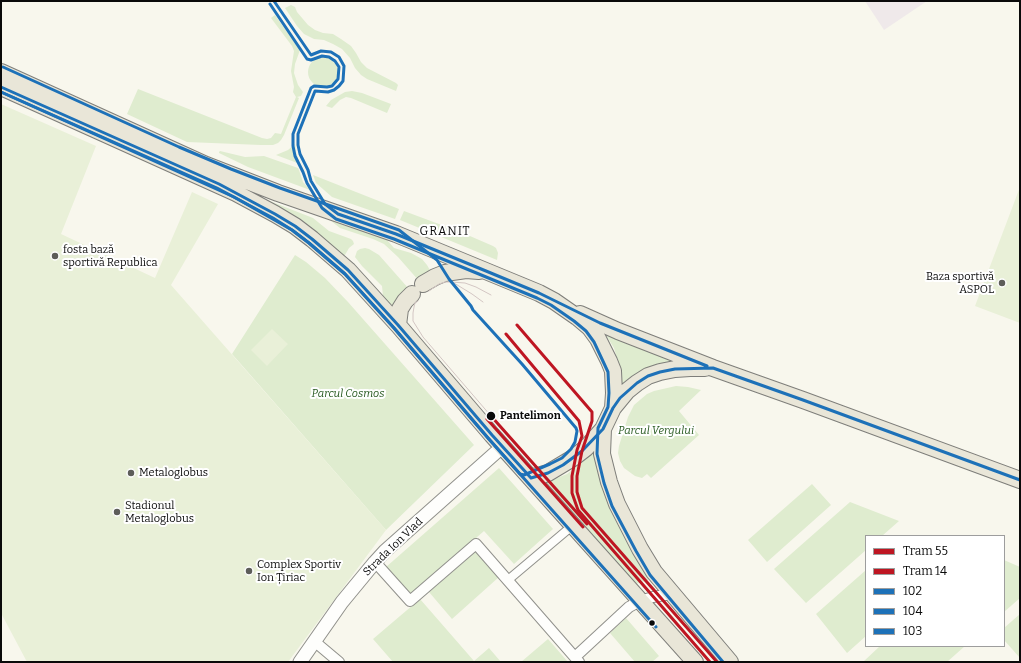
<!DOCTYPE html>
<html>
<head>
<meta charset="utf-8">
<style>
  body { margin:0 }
  #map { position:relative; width:1021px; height:663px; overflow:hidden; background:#f8f7ed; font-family:Bitter,serif }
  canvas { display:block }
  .frame { position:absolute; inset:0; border:2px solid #0a0a0a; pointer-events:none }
  .legend { position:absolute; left:865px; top:535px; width:140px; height:112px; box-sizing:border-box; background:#fff; border:1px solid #9d9d9d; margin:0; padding:5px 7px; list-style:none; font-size:12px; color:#0a0a0a }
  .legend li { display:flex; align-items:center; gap:8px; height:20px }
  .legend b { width:20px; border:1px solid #9d9d9d }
</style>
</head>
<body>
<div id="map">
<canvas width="1021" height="663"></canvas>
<div class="frame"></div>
<ul class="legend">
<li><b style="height:5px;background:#be1622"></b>Tram 55</li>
<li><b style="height:5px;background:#be1622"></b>Tram 14</li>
<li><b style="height:5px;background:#1d71b8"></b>102</li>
<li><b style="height:5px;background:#1d71b8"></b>104</li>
<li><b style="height:5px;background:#1d71b8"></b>103</li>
</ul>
</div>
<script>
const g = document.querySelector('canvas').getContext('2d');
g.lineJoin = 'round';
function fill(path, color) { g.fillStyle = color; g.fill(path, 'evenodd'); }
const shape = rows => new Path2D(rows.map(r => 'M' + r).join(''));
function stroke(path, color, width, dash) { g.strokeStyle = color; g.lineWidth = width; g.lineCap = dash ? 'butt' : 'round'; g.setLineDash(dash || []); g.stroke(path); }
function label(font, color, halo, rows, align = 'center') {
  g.font = font + ' Bitter,serif'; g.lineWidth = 4; g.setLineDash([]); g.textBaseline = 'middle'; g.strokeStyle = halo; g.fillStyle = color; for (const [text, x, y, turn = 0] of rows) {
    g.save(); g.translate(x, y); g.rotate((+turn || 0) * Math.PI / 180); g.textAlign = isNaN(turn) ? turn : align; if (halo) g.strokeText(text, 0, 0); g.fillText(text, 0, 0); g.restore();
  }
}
fill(shape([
  [865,1,927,1,884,30]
]), '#efe9ea');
fill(shape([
  [291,5,295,7,297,12,308,25,315,30,323,33,333,34,341,39,351,46,356,53,361,62,367,68,396,83,398,85,396,91,367,79,361,75,355,68,350,58,342,49,333,44,324,40,314,39,304,34,297,26,285,8],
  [275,15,297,46,300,50,295,64,294,73,298,85,303,92,301,96,297,97,299,98,284,135,281,140,278,143,273,145,261,145,187,142,127,114,138,89,262,138,267,139,271,138,275,133,281,134,296,97,293,92,294,87,291,71,294,51,292,46,271,18],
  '308 72a15 15 0 1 1 30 0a15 15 0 1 1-30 0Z',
  [352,91,362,93,391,104,387,113,351,98,346,97,340,100,332,108,326,106,331,100,345,92],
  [295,144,296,152,300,164,276,155,288,150],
  [220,151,245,157,264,156,298,168,299,170,303,182,310,190,248,167,219,153,219,152],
  [313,175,399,209,395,219,332,197,316,183],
  [262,198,313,218,329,231,351,239,353,241,354,244,349,248,345,255,341,255],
  [404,211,463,233,493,246,496,248,498,253,497,260,400,220],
  [331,221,387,240,394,248,411,253,422,259,427,265,431,272,419,281,398,257,384,244,373,239,340,228],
  [365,248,369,249,379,255,409,289,393,307,383,296,382,286,362,266,355,257,357,251,360,249],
  [295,255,306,262,325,278,348,302,474,445,386,530,232,354],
  [606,335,672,361,656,366,622,386,621,375,619,365,614,348],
  [676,386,688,387,701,390,679,411,699,435,651,478,647,474,642,478,635,476,624,468,620,461,618,453,619,446,628,417,634,405,647,394,654,391],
  [596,448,651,579,636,584,540,485,567,474,585,460],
  [499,468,553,529,514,564,484,531,411,595,386,567],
  [812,484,831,505,767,562,748,540],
  [850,502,899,521,882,536,866,536,866,550,806,603,774,569],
  [476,551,499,577,452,619,429,592],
  [1004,560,1020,567,1020,598,1004,612],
  [866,570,866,636,847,653,816,614],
  [420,599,474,661,489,648,501,662,393,662,373,639],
  [1020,614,1020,658,1004,640,1004,628],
  [626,618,659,656,652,662,635,662,610,633],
  [548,639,568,662,521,662],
  [880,646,965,646,947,662,863,662]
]), '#dfeccf');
fill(shape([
  [1,104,96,146,61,234,155,278,192,192,218,204,171,285,386,530,288,662,27,662,1,613],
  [1020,187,1020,323,975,306],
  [272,329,288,344,267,366,251,350]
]), '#e9f0d8');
const pedestrian = shape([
  [508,580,572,526]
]);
const minor = shape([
  [375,562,410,601,476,544,579,662],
  [314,641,339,662],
  [575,657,629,607,640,601,653,597,665,595,673,595]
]);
const tertiary = shape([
  [300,662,342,602,375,562,385,551,502,447]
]);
const primary = shape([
  [1,72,206,165,278,193,396,234,539,293,554,301,577,317,590,328,598,339,609,361,613,371,614,393,613,408,603,429,602,454,609,482,617,504,640,549,654,572,730,662],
  [1,87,236,193,275,214,295,226,312,239,348,270,398,325,492,435,695,662],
  [423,284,435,277,445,273,466,270,479,271],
  [580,314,618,331,713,368,803,400,1020,480],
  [398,325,400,309,405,301,412,294],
  [613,408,627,391,637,383,648,376,660,372,675,369,690,368,705,368],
  [531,478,548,473,573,458,586,448,603,429]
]);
stroke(pedestrian, '#91918c', 10);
stroke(minor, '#91918c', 12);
stroke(tertiary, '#91918c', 15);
stroke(primary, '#7e7e7a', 18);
stroke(pedestrian, '#fefefc', 8);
stroke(minor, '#fefefc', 10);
stroke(tertiary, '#fefefc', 13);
stroke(primary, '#e9e6d8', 16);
stroke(shape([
  [454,283,472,294,483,302],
  [429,291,439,284,445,282,451,282,465,283,476,287,491,295],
  [418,301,415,303,414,307,413,313,413,321,423,337,491,416]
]), '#d3c6c3', 1);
stroke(shape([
  [274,1,311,55,321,51,331,52,339,57,344,66,343,81,339,86,334,90,328,92,315,91,298,134,298,145,300,154,308,170,311,181,325,204,338,214,396,234,486,271,539,293,600,323,707,366],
  [1,87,219,184,275,214,295,226,312,239,348,270,398,325,492,435,531,478,548,473,563,465,582,451,603,429,613,408,620,398,637,383,648,376,660,372,675,369,713,368,803,400,1020,480]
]), '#1d71b8', 3);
stroke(shape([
  [270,4,307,59,311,60,322,56,329,57,335,61,339,67,338,79,332,86,327,87,314,86,311,88,293,134,293,146,295,156,303,172,307,183,322,208,336,219,394,239,537,298,551,305,574,321,586,331,594,342,608,372,609,393,608,407,598,428,597,454,604,483,612,506,636,551,650,575,723,662],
  [1,92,234,197,292,230,309,243,345,274,394,328,488,438,656,627]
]), '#1d71b8', 3);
stroke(shape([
  [1,92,217,188,273,218,292,230,309,243,345,274,394,328,488,438,520,474,524,475,550,464,562,458,571,449,575,442,577,431,576,428,522,364,473,310,471,306,449,279,437,260,399,230,280,188,231,169,179,147,3,67]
]), '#1d71b8', 3);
stroke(shape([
  [517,325,592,412,592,421,582,451,577,476,577,492,582,508,717,662],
  [491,416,587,524]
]), '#be1622', 3);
stroke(shape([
  [506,334,579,421,582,436,577,450,572,476,572,493,578,510,710,662],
  [487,419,583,527]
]), '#be1622', 3);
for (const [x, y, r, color] of [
  [55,256,4,"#5d5d59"],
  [1002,283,4,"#5d5d59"],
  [491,416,5,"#0a0a0a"],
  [131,473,4,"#5d5d59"],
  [117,512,4,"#5d5d59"],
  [249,571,4,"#5d5d59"],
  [652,623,3.5,"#0a0a0a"]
]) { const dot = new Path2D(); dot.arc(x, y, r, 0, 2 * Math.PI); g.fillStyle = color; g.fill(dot); stroke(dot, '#fff', 1.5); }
label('11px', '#0a0a0a', '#fff', [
  ["fosta bază",63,250],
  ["sportivă Republica",63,263],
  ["Baza sportivă",994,277,"right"],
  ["ASPOL",994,290,"right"],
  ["Metaloglobus",139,473],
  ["Stadionul",125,506],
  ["Metaloglobus",125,519],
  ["Complex Sportiv",257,565],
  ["Ion Țiriac",257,578]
], 'left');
label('italic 11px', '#285a21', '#fff', [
  ["Parcul Cosmos",348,394],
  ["Parcul Vergului",656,431]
]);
label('bold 11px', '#0a0a0a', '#fff', [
  ["Pantelimon",500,416]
], 'left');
label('11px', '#0a0a0a', '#fff', [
  ["Strada Ion Vlad",393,547,-44]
]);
g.letterSpacing = '1px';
label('12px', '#0a0a0a', '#fff', [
  ["GRANIT",445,232]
]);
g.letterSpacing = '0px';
</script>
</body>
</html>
